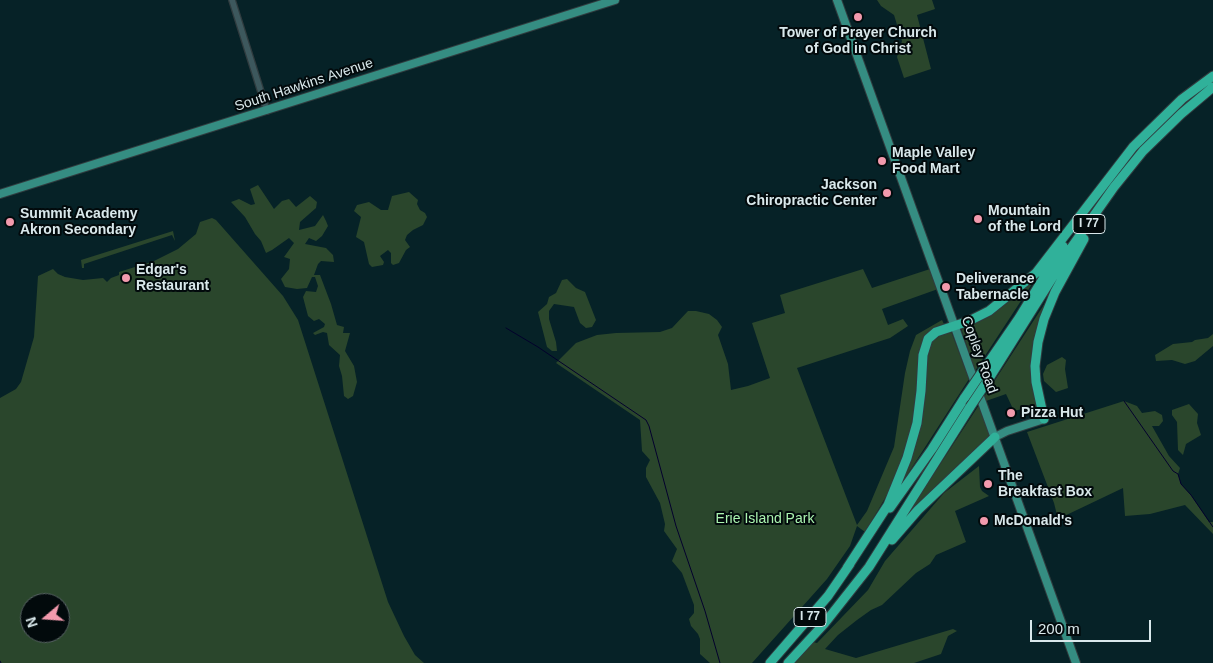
<!DOCTYPE html>
<html>
<head>
<meta charset="utf-8">
<style>
  body { margin:0 }
  #map { position:relative; width:1213px; height:663px; overflow:hidden; background:#062227; font-family:Arial,sans-serif }
  canvas { display:block }
  .north { position:absolute; left:20px; top:593px; width:50px; height:50px; box-sizing:border-box; background:#020a0c; border:1px solid #586365; border-radius:50%; rotate:252deg; font-size:14px; font-weight:700; line-height:20px; text-align:center; color:#d9e8eb }
  .north::after { content:''; display:block; margin:auto; width:18px; height:22px; background:#f29aad; clip-path:polygon(50% 0,100% 100%,50% 72%,0 100%) }
  .scale { position:absolute; left:1030px; top:620px; width:121px; height:22px; box-sizing:border-box; border:2px solid #d9e8eb; border-top:0; padding-left:6px; font-size:15px; line-height:18px; white-space:nowrap; color:#d9e8eb; -webkit-text-stroke:4px #020a0c; paint-order:stroke }
</style>
</head>
<body>
<div id="map">
<canvas width="1213" height="663"></canvas>
<div class="north">N</div>
<div class="scale">200 m</div>
</div>
<script>
const g = document.querySelector('canvas').getContext('2d');
g.lineJoin = 'round';
function fill(path, color) { g.fillStyle = color; g.fill(path, 'evenodd'); }
const shape = rows => new Path2D(rows.map(r => 'M' + r).join(''));
function stroke(path, color, width, dash) { g.strokeStyle = color; g.lineWidth = width; g.lineCap = dash ? 'butt' : 'round'; g.setLineDash(dash || []); g.stroke(path); }
function label(font, color, halo, rows, align = 'center') {
  g.font = font + ' Arial,sans-serif'; g.lineWidth = 4; g.setLineDash([]); g.textBaseline = 'middle'; g.strokeStyle = halo; g.fillStyle = color; for (const [text, x, y, turn = 0] of rows) {
    g.save(); g.translate(x, y); g.rotate((+turn || 0) * Math.PI / 180); g.textAlign = isNaN(turn) ? turn : align; if (halo) g.strokeText(text, 0, 0); g.fillText(text, 0, 0); g.restore();
  }
}
fill(shape([
  [877,0,932,0,935,9,917,15,931,69,904,78,897,57,902,41,894,15,881,6],
  [258,185,274,209,282,201,289,199,296,207,310,196,317,202,316,208,300,222,299,230,315,226,323,215,326,221,328,226,322,236,316,241,309,238,305,244,326,248,333,255,334,262,321,261,318,264,314,275,320,275,331,304,337,325,344,327,343,333,350,333,345,351,354,366,357,382,353,396,348,399,344,396,342,376,339,366,340,355,329,345,327,333,323,332,315,335,313,333,324,327,325,324,319,319,314,321,308,316,303,297,306,291,316,292,318,286,315,277,312,277,307,288,297,289,285,287,281,279,289,269,290,259,284,257,294,243,289,238,272,250,266,253,261,241,255,234,245,217,231,202,239,199,251,205,255,204,250,189],
  [409,192,418,200,417,204,420,210,425,213,427,217,423,225,413,230,407,235,405,240,410,247,406,250,399,263,393,265,391,263,391,253,388,250,380,256,384,262,383,265,372,267,369,264,364,242,356,237,361,217,354,211,357,205,369,202,381,210,388,210,392,196],
  [212,218,216,220,283,296,298,320,388,602,404,636,415,655,424,663,0,663,0,398,16,389,21,382,34,337,38,276,53,269,58,274,65,277,83,280,103,278,107,282,111,278,119,275,119,272,154,261,178,249,196,234,200,222],
  [30,603,60,603,60,633,30,633],
  [173,231,175,241,172,235,84,264,84,268,82,268,81,260],
  [863,269,872,288,930,269,938,289,882,309,888,325,903,319,908,326,890,338,797,368,857,525,867,511,894,447,905,373,910,351,916,335,942,320,945,326,925,340,916,413,897,478,865,532,857,526,850,546,827,579,752,663,710,663,700,654,700,639,698,634,691,626,689,619,694,613,694,605,682,573,672,561,677,549,664,531,665,524,660,503,646,477,646,468,650,460,642,451,640,420,556,363,576,343,597,335,616,333,660,332,672,328,688,311,696,311,709,314,717,320,722,327,718,335,728,364,731,390,748,386,770,378,752,323,785,313,780,295],
  [567,279,576,288,585,292,596,320,592,327,586,328,580,323,574,307,554,304,549,311,549,319,556,342,557,351,552,351,547,347,538,312,547,304,549,297,556,293,562,280],
  [1032,279,1034,281,975,371,961,328,1009,301],
  [1047,300,1049,301,1035,341,1041,414,1038,419,1033,420,1030,407,1014,411,1006,394,986,401,984,397],
  [951,331,969,379,900,486,909,465,928,345,938,335],
  [1213,334,1213,346,1195,361,1185,364,1172,360,1156,361,1155,355,1173,344,1192,342,1195,340,1208,338],
  [1062,357,1066,360,1065,369,1068,388,1056,392,1044,381,1043,374,1047,365],
  [1124,401,1137,406,1142,413,1155,411,1162,415,1163,421,1159,426,1152,426,1169,456,1180,468,1178,474,1181,484,1191,495,1209,522,1213,522,1213,534,1185,505,1150,514,1125,516,1123,488,1058,519,1054,503,1027,432],
  [1189,404,1198,414,1197,423,1201,435,1186,444,1183,455,1178,450,1177,422,1172,415,1172,410],
  [979,405,991,437,909,514,908,513],
  [979,466,980,487,982,491,989,496,955,511,966,542,936,555,930,564,916,573,882,605,871,610,857,620,838,635,825,649,856,658,953,629,957,631,948,636,941,654,914,663,795,663,813,642,817,643,868,590,885,561,944,493]
]), '#2a462c');
stroke(shape([
  [506,328,538,347,646,420,649,426,676,526,705,611,720,663],
  [1124,401,1173,471,1178,474,1181,484,1191,495,1213,527],
  [0,661,1,663]
]), '#03002c', 1);
const minor = shape([
  [232,0,267,111]
]);
const major = shape([
  [837,0,1076,663],
  [0,194,615,0],
  [995,437,1007,431,1044,419]
]);
const highway = shape([
  [984,369,1019,318,1063,246],
  [988,380,1071,248,1114,187,1143,151,1181,114,1213,87],
  [1044,419,1036,382,1035,366,1038,342,1044,319,1055,292,1084,239],
  [890,508,932,449,965,397],
  [892,540,918,510,995,437],
  [847,568,888,505,907,458,917,423,921,391,923,355,928,339,936,332,969,321,989,311,1036,273,1133,147,1182,99,1213,76],
  [770,663,828,596,850,564],
  [788,663,824,624,869,567,970,407]
]);
stroke(minor, '#303c3f', 8);
stroke(major, '#303c3f', 10);
stroke(highway, '#303c3f', 11);
stroke(minor, '#3d585d', 5.5);
stroke(major, '#358d82', 8);
stroke(highway, '#30b19a', 9);
const highwayBridge = shape([
  [965,397,984,369],
  [970,407,988,380]
]);
stroke(highwayBridge, '#303c3f', 11, []);
stroke(highwayBridge, '#30b19a', 9);
for (const [x, y, r, color] of [
  [858,17,5,"#f29aad"],
  [882,161,5,"#f29aad"],
  [887,193,5,"#f29aad"],
  [978,219,5,"#f29aad"],
  [10,222,5,"#f29aad"],
  [126,278,5,"#f29aad"],
  [946,287,5,"#f29aad"],
  [1011,413,5,"#f29aad"],
  [988,484,5,"#f29aad"],
  [984,521,5,"#f29aad"]
]) { const dot = new Path2D(); dot.arc(x, y, r, 0, 2 * Math.PI); g.fillStyle = color; g.fill(dot); stroke(dot, '#020a0c', 2); }
for (const [x, y, w] of [
  [1089,224,32],
  [810,617,32]
]) { const box = new Path2D(); box.roundRect(x - w / 2, y - 9.5, w, 19, 4); g.fillStyle = '#020a0c'; g.fill(box); stroke(box, '#d9e8eb', 1); }
label('bold 12px', '#d9e8eb', null, [
  ["I 77",1089,224],
  ["I 77",810,617]
]);
label('bold 14px', '#d9e8eb', '#020a0c', [
  ["Tower of Prayer Church",858,33,"center"],
  ["of God in Christ",858,49,"center"],
  ["Maple Valley",892,153],
  ["Food Mart",892,169],
  ["Jackson",877,185,"right"],
  ["Chiropractic Center",877,201,"right"],
  ["Mountain",988,211],
  ["of the Lord",988,227],
  ["Summit Academy",20,214],
  ["Akron Secondary",20,230],
  ["Edgar's",136,270],
  ["Restaurant",136,286],
  ["Deliverance",956,279],
  ["Tabernacle",956,295],
  ["Pizza Hut",1021,413],
  ["The",998,476],
  ["Breakfast Box",998,492],
  ["McDonald's",994,521]
], 'left');
label('14px', '#d9e8eb', '#020a0c', [
  ["South Hawkins Avenue",304,85,-18],
  ["Copley Road",979,355,70]
]);
label('14px', '#abf4b0', '#020a0c', [
  ["Erie Island Park",765,519]
]);
</script>
</body>
</html>
